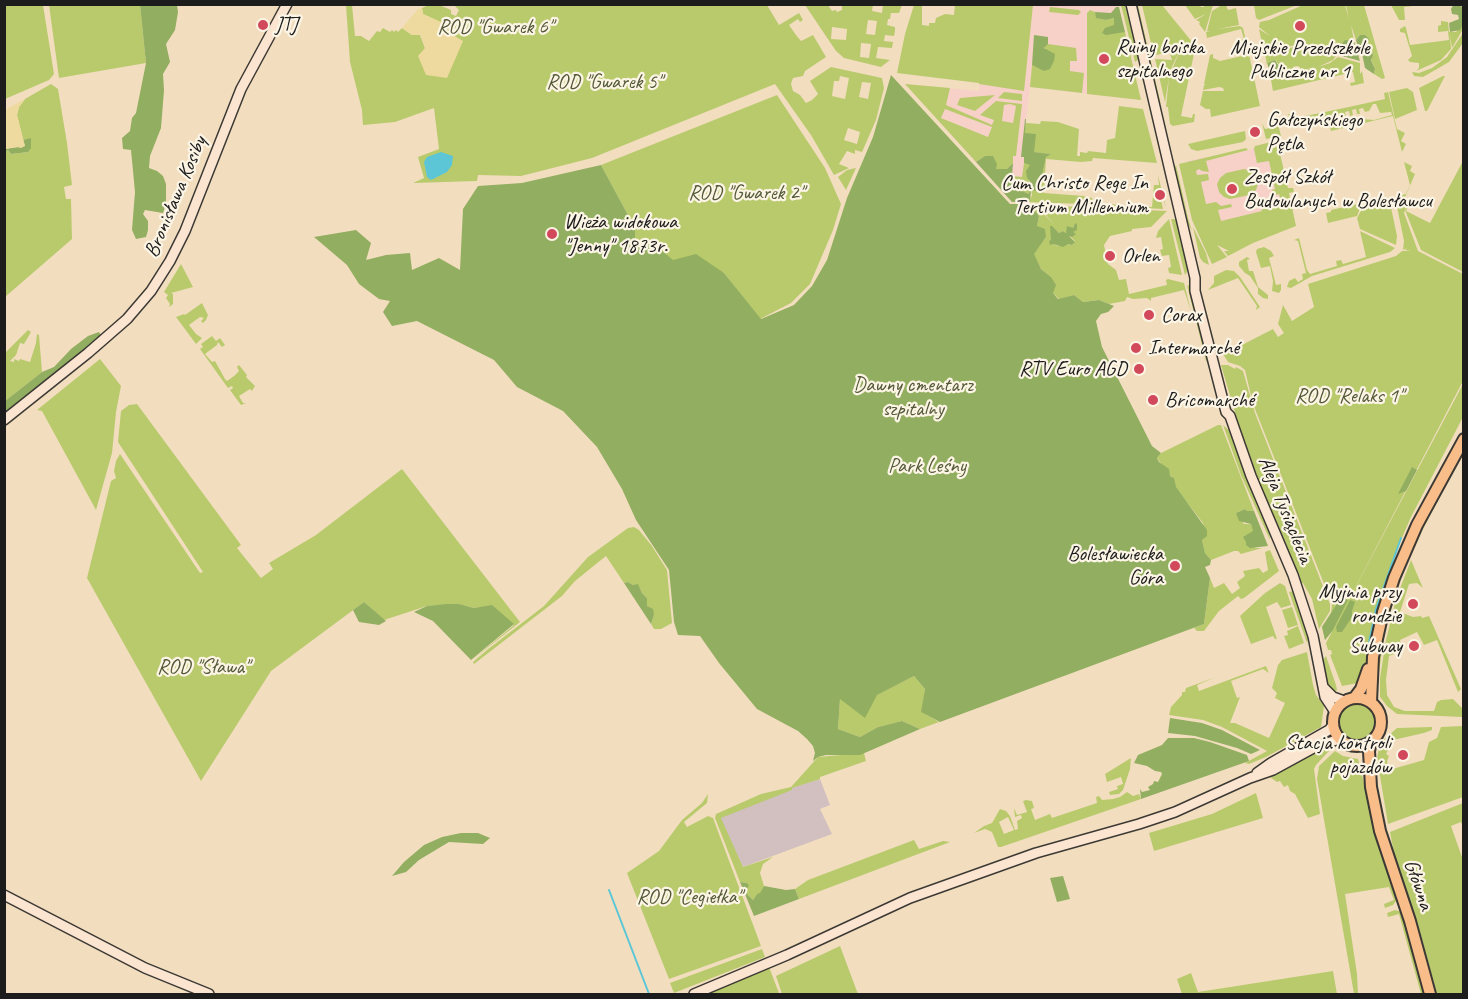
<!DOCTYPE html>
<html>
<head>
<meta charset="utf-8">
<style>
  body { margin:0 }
  #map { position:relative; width:1468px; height:999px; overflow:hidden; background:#f2debf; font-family:Caveat,sans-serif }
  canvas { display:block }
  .frame { position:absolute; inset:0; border:6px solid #1c1c1c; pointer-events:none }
</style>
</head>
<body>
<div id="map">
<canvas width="1468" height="999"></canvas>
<div class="frame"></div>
</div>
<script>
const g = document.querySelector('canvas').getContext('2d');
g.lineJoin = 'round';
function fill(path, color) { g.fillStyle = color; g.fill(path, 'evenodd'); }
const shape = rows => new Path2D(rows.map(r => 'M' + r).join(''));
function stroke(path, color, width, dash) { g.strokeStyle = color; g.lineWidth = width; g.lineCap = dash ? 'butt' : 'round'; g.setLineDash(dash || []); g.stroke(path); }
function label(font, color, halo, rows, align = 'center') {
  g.font = font + ' Caveat,sans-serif'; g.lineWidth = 4.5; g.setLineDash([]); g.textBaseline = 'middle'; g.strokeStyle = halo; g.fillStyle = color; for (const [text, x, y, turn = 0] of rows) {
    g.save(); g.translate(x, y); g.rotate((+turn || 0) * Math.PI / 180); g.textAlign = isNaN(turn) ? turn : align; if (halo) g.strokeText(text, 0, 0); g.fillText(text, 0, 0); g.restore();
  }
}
fill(shape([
  [955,5,1118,5,1141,100,1030,87,1025,132,1027,203,1012,202,905,84,979,91,983,42,951,39],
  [1267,143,1288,228,1228,248,1193,219,1187,161,1205,157,1206,161,1253,149,1255,146]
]), '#f7d1c7');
fill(shape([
  [820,779,830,805,820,809,832,834,743,867,720,818,791,788]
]), '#d2bfc0');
fill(shape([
  [474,4,767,5,779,25,799,13,803,20,800,22,798,19,789,25,796,35,801,41,813,35,826,57,805,71,803,76,793,78,791,84,793,91,800,95,806,103,812,100,818,94,810,81,831,67,882,78,884,88,876,120,862,152,855,150,855,154,847,151,839,164,849,168,834,175,811,135,775,84,592,158,521,176,478,175,477,181,413,183,424,178,418,157,439,149,434,108,395,122,363,125,362,110,350,62,346,5,352,5,355,36,361,36,369,41,377,31,380,32,383,28,390,32,392,30,394,32,396,30,398,32,402,28,412,35,420,35,425,48,446,31,440,22,423,14,422,8,429,5,439,5,451,10,451,14,456,16,459,10,454,5],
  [840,76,849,78,845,99,832,96,834,81,839,81],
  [862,82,871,83,868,99,859,97],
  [848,128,860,132,857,144,844,140],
  [4,5,43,5,54,74,49,80,5,99],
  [49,5,140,5,146,63,59,78],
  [805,5,828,5,832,11,836,10,837,12,842,10,842,5,873,5,872,11,882,13,883,5,902,5,899,13,891,13,890,19,888,19,887,25,895,27,895,31,894,36,885,35,884,41,893,42,892,48,878,47,876,58,890,60,881,67,844,58,836,51],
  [868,20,877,21,875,35,866,34],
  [832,27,847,29,846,40,831,39],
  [861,43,871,44,869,58,860,57],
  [914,5,922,5,922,25,929,26,929,23,935,23,936,18,945,14,954,15,955,5,1033,5,1024,91,979,84,979,83,897,73,905,34],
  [1121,5,1125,5,1139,59,1135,62],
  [1135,5,1138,5,1161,105,1155,91],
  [1142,5,1162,5,1193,43,1154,56],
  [1185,5,1200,5,1201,7,1204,7,1204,5,1213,5,1205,32,1199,24,1200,22,1196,20,1206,14,1195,19],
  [1222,5,1226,5,1228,10,1236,8,1239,25,1218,29,1240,26,1243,28,1246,41,1243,45,1239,46,1237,41,1244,39,1241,29,1207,38,1206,32,1210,31,1207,31,1212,11],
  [1254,5,1297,5,1259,20,1256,18],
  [1303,5,1345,5,1349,19,1346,5,1364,5,1385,78,1382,79,1374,74,1375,69,1371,59,1373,56,1372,51,1366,49,1360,35,1356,40,1351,25,1354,41,1349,42,1342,49,1342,56,1303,43,1264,53,1259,29,1270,36,1259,27,1260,22,1269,20],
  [1391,5,1391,4,1421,5,1404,7,1405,20,1399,20],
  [1050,7,1079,10,1081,12,1078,15,1049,12],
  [1090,10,1095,12,1097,18,1106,20,1114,18,1114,32,1125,32,1141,100,1087,94,1087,13],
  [1441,21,1448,22,1449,32,1456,32,1462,24,1463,29,1452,48,1450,35,1451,49,1441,60,1416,71,1419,68,1419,63,1410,62,1408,60,1412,56,1405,33,1400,32,1400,29,1405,26,1406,28,1410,45,1449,40,1448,31,1438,32,1438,26,1441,25],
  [1463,33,1463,43,1449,62,1423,77,1414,76,1412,72,1419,73,1432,68,1447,57],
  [1048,44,1076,48,1077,61,1070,61,1070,71,1084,73,1082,93,1030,87,1032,65,1039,68,1046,49,1044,47],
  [1302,45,1336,56,1333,60,1318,67,1330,63,1338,57,1360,63,1360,74,1362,71,1364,83,1351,86,1350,83,1355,82,1353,72,1273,91,1271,80,1294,74,1299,75,1303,71,1315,67,1300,71,1300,67,1297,66,1293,67,1292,73,1282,75,1284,74,1277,62,1275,60,1267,65,1265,54],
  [1188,48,1195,49,1181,116,1192,118,1193,114,1195,114,1194,122,1173,126,1170,124,1168,107,1166,107,1169,77,1178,55,1181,50],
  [1180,50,1170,71,1165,102,1155,59,1172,60,1170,54],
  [1242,51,1244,56,1249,54,1260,106,1211,117,1210,109,1206,109,1200,105,1203,91,1224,91,1223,88,1219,87,1203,90,1204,85,1206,85,1204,84,1210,55,1213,54,1213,58,1220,61,1242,56],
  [1443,76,1445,76,1427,111,1425,111,1419,88],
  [51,84,58,89,67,143,72,185,64,187,66,199,71,199,72,239,5,297,5,152,8,150,11,154,28,152,31,139,23,140,17,115,19,107,25,99],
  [905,84,950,88,946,105,992,125,994,120,980,115,996,101,1022,104,1016,156,1013,156,1013,163,1007,169,994,171,985,156,976,162],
  [1010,104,1016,106,1013,123,1002,121,1004,105],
  [945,109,992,127,988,137,941,118],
  [1407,88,1413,92,1417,110,1395,119,1389,92],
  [1004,92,1022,94,1022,101,998,98],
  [1388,92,1397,129,1405,133,1401,141,1406,144,1402,152,1393,116,1331,131,1330,127,1363,119,1374,120,1392,115,1391,112,1380,113,1376,104,1373,104,1369,111,1365,112,1363,108,1359,109,1360,114,1357,114,1356,109,1352,110,1353,115,1350,116,1349,111,1345,112,1346,117,1343,117,1342,113,1338,114,1338,119,1336,119,1335,114,1330,115,1331,120,1329,121,1328,116,1323,117,1324,123,1322,123,1321,118,1316,119,1317,124,1315,124,1314,119,1309,120,1310,126,1307,126,1306,121,1303,122,1302,119,1291,121,1288,114,1294,114,1296,118,1349,107,1385,99,1384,93],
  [777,95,825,168,841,204,833,230,810,284,791,303,760,319,724,273,673,261,651,242,634,244,635,228,601,165],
  [995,95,975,111,957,105,960,98],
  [1119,106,1143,109,1157,163,1093,158,1092,161,1081,162,1046,159,1044,193,1084,196,1086,197,1085,204,1023,202,1030,200,1032,195,1031,189,1036,191,1040,185,1038,179,1042,176,1046,157,1050,154,1034,152,1024,133,1026,123,1040,124,1041,121,1058,122,1079,129,1077,156,1080,156,1080,152,1087,153,1088,151,1106,153,1107,140,1115,138],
  [1272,118,1277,120,1281,136,1266,139,1262,123,1265,129,1270,128,1268,119],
  [1245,131,1246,139,1243,142,1197,151,1191,149,1188,144],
  [1277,141,1288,188,1293,188,1294,192,1289,193,1296,226,1253,243,1228,256,1224,251,1229,251,1217,245,1227,257,1212,264,1192,220,1179,164,1246,148,1248,150,1206,161,1209,172,1202,171,1199,169,1196,171,1197,175,1208,174,1209,180,1201,182,1206,204,1216,202,1221,206,1231,204,1232,207,1218,210,1221,221,1262,211,1259,200,1272,201,1274,207,1282,205,1279,194,1271,197,1272,190,1275,189,1269,161,1257,163,1254,149,1255,146,1271,142,1272,148,1275,148,1274,142],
  [1463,161,1463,272,1421,250,1405,210,1409,205,1406,211,1430,223],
  [1404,162,1412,166,1410,171,1415,174,1403,202,1407,204,1404,213,1418,251,1463,274,1463,381,1333,630,1325,640,1322,627,1331,613,1332,604,1253,404,1245,370,1240,366,1228,362,1223,354,1240,348,1240,346,1273,329,1278,337,1284,333,1278,324,1283,305,1292,321,1314,307,1308,284,1396,256,1402,251,1411,251,1405,250,1407,248,1403,250,1404,241,1395,197,1406,194,1410,185],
  [1024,163,1030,164,1029,194,1020,190,1012,176,1022,177],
  [1176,165,1188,218,1192,231,1186,220,1174,169],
  [856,168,846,190,838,177,847,170],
  [1244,169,1251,171,1256,176,1258,184,1256,190,1250,195,1230,199,1224,197,1219,192,1217,184,1220,178,1226,173],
  [1158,175,1166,208,1162,196,1160,195,1163,209,1087,205,1088,197,1092,198,1094,203,1152,207,1154,185,1159,185],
  [1385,197,1389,198,1397,236,1396,245,1360,229,1357,218,1366,202],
  [1362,203,1357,216,1328,223,1326,213,1331,212,1331,210],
  [1019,204,1034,205,1054,224,1036,205,1167,211,1151,227,1132,229,1132,231,1110,236,1104,245,1105,250,1108,264,1116,270,1119,280,1126,279,1129,294,1167,285,1166,280,1168,279,1184,283,1191,311,1184,290,1151,298,1151,301,1147,298,1133,299,1127,297,1125,301,1109,304,1099,300,1083,302,1074,295,1059,299,1053,293,1051,277,1041,269,1033,254,1046,237,1037,226,1039,216,1036,212],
  [1075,223,1077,229,1072,232,1072,235,1069,235,1075,241,1072,245,1068,244,1058,246,1053,244,1051,240,1054,229,1059,233,1063,231,1066,233,1073,228],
  [1169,219,1182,275,1169,273,1168,268,1171,267,1169,255,1162,256,1160,250,1163,249,1161,237,1156,238,1158,231],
  [1171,219,1175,219,1177,222,1188,270,1185,275],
  [1193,227,1206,253,1209,265,1203,262,1200,258],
  [1360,231,1395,248,1390,252,1312,276,1291,288,1287,287,1289,281,1295,278,1298,282,1303,279,1302,274,1306,273,1298,241,1294,240,1299,238,1307,270,1310,274,1337,266,1336,261,1341,260,1343,264,1366,257],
  [1264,247,1271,251,1274,256,1269,258,1276,285,1281,284,1281,290,1279,293,1272,291,1273,281,1270,266,1261,268,1256,252,1257,249],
  [1247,257,1250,259,1247,260,1249,271,1253,271,1258,287,1268,295,1268,299,1263,298,1258,294,1258,288,1250,276,1245,273,1239,266,1239,262],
  [181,264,193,287,171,293,173,294,173,304,169,307,170,304,166,298,168,295,164,292],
  [1226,270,1234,271,1240,277,1260,307,1256,310,1257,306,1238,278,1208,290,1214,283,1214,276],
  [1187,285,1191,287,1211,363,1206,361],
  [202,303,208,315,206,320,203,323,201,321,204,318,200,317,189,325,196,334,202,338,196,344,176,317,184,314,185,315],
  [28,330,31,332,24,344,20,343,16,355,10,361,14,362,14,359,19,361,20,359,30,362,36,343,37,334,39,335,42,372,5,401,5,353],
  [212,336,216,341,220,338,225,345,222,347,218,342,217,345,205,354,212,362,215,361,225,379,227,381,234,376,239,371,237,367,239,365,247,375,246,377,255,386,252,391,250,389,239,396,243,403,246,403,241,405,230,390,233,388,232,386,228,388,200,349,203,347,201,344],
  [100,359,121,386,116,412,112,453,96,510,42,411,37,410],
  [1221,365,1228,365,1235,369,1236,367,1243,371,1255,413,1330,604,1330,611,1319,629,1312,599,1303,583,1301,584,1247,453],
  [1463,384,1463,417,1411,517,1394,556,1376,609,1370,636,1367,651,1371,650,1366,669,1358,683,1342,686,1330,655,1332,654,1331,650,1328,650,1326,643],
  [137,404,241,545,237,548,261,578,273,569,269,563,316,535,402,469,520,622,472,660,514,625,492,606,474,608,458,604,427,606,384,620,364,602,271,671,201,781,87,578,111,481,116,478,114,471,116,461,120,454,200,573,203,572,118,442,121,411,129,405],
  [1218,425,1221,425,1254,511,1247,511,1245,509,1236,513,1244,524,1251,524,1254,531,1245,540,1256,548,1262,548,1241,554,1238,551,1234,551,1211,560,1205,553,1204,549,1202,540,1204,528,1203,523,1175,487,1174,478,1170,476,1157,458,1161,453],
  [1223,425,1231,432,1269,531,1270,540,1241,475],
  [1463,445,1463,451,1423,529,1401,576,1385,630,1377,687,1374,674,1387,610,1409,549],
  [634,527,639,530,652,546,667,570,672,623,661,629,654,629,651,624,654,615,647,606,647,598,642,593,638,585,633,585,628,582,624,583,606,556,575,581,562,596,474,664,473,662,487,650,544,606,588,557,628,528],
  [1270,550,1279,571,1244,598,1241,599,1238,596,1219,611,1204,631,1197,631,1194,628,1204,624,1210,578,1214,588,1224,583,1232,594,1240,588,1237,582,1245,576,1243,571,1259,568,1263,573,1268,570,1265,552],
  [1411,560,1423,588,1417,583,1409,584,1400,612,1413,617,1421,616,1422,618,1429,616,1461,689,1458,692,1437,640,1424,645,1417,632,1400,640,1402,651,1389,656,1386,680,1387,695,1394,707,1405,711,1434,711,1437,702,1441,700,1453,699,1463,709,1462,717,1397,714,1387,706,1380,697,1380,678,1386,640,1396,599],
  [1280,583,1285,586,1291,605,1281,608,1277,602,1266,607,1277,639,1275,639,1273,636,1251,644,1240,616,1265,593],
  [1293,591,1309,635,1307,643,1289,592],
  [1292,607,1298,625,1288,628,1282,610],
  [1298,626,1304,643,1289,649,1284,636,1288,635,1287,631],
  [1307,652,1313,685,1316,695,1324,706,1321,727,1266,757,1249,764,1245,763,1267,751,1222,727,1203,720,1169,715,1171,707,1182,695,1182,692,1185,692,1186,688,1216,677,1197,685,1199,691,1266,666,1269,673,1263,669,1231,681,1237,698,1240,697,1230,723,1235,723,1269,738,1285,703,1275,698,1277,693,1272,688,1278,665,1282,660],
  [1326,656,1336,685,1337,690,1333,693,1329,688,1324,674,1323,660],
  [914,676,925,689,922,712,939,722,920,729,902,721,878,727,860,737,838,729,840,698,876,695],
  '1337 721a21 21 0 1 1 42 0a21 21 0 1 1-42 0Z',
  [1463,726,1463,797,1388,824,1377,758,1380,743,1397,728,1432,727,1432,730,1424,733,1393,740,1386,754,1389,756,1387,761,1389,770,1424,760,1429,742,1437,738,1441,727],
  [1330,746,1329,751,1316,765,1314,769,1320,814,1308,818,1295,794,1290,791,1288,785,1284,787,1280,781,1277,782,1267,775,1311,752],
  [1335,751,1343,756,1358,759,1379,842,1398,898,1393,905,1385,908,1384,904,1394,900,1389,887,1345,894,1357,974,1358,994,1354,994,1317,779,1319,766],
  [864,753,866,761,820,777,820,779,792,788,792,790,721,818,743,867,773,857,763,864,760,873,764,886,760,894,757,894,753,900,747,894,747,883,740,882,715,818,716,814,761,794,791,787,818,757],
  [1131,758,1130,769,1123,790,1119,794,1110,795,1109,792,1118,789,1117,786,1123,784,1121,777,1107,782,1105,774],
  [1127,792,1133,796,1139,794,1141,799,1001,847,998,847,992,832,985,829,974,833,984,826,992,823,1000,809,1006,811,1010,816,1015,830,1018,829,1017,821,1022,818,1021,815,1015,817,1014,808,1017,815,1027,812,1023,801,1026,800,1032,801,1034,808,1031,809,1035,820,1050,814,1052,818,1097,803,1096,797,1099,796,1102,800,1113,799,1120,797],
  [1008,817,1014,830,1004,834,999,822],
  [1256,793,1263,818,1154,851,1149,833,1212,814],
  [708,794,707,803,684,822,687,827,708,816,713,818,761,946,669,979,627,873,659,851,682,820,702,803],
  [1463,803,1463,828,1461,822,1451,826,1463,860,1463,994,1437,994,1418,925,1396,864,1390,832],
  [914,840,919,849,943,841,950,842,799,899,795,889,808,880],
  [1395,910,1402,912,1425,994,1421,994,1399,914,1388,917,1387,913],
  [840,946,858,994,782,994,776,976],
  [762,949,765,957,674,993,670,983],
  [769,967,779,993,774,994,705,994],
  [1333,971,1337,994,1182,994,1177,979,1191,973,1198,992]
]), '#b9ca6d');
fill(shape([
  [1454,4,1463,7,1463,24,1460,30,1450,32,1449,23,1459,19,1458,15,1452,14,1451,9],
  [140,5,177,5,178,12,175,30,166,44,170,62,163,74,164,90,161,128,150,156,149,168,157,171,163,176,166,184,166,204,163,213,145,210,143,214,148,221,148,230,146,237,136,239,132,230,135,192,131,150,123,149,122,138,130,131,132,118,136,113,146,63],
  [1116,7,1119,7,1125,32,1106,35,1102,33,1105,28,1114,25,1114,18,1106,20,1096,18,1095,12,1111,13],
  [1034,35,1048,37,1048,44,1044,48,1055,54,1054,61,1050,69,1044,71,1032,65],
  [1360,35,1365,35,1369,39,1366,49,1372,51,1373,56,1371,60,1375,69,1374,74,1365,68,1361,49,1358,47,1356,40],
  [1345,40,1354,41,1360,61,1342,56,1343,52,1340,46],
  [1275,60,1284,74,1270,78,1275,75,1273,66,1268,67,1268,63],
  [891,75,1010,204,1019,204,1036,212,1039,216,1037,226,1045,229,1046,237,1034,254,1041,269,1051,277,1056,285,1053,293,1058,299,1074,295,1083,302,1099,300,1114,306,1108,312,1101,314,1096,321,1102,347,1152,446,1161,453,1157,458,1159,462,1169,469,1170,476,1174,478,1176,487,1207,530,1207,536,1202,540,1205,553,1211,560,1210,565,1205,567,1210,578,1204,624,940,722,921,712,925,689,914,676,877,695,865,718,840,699,838,729,860,737,878,727,902,721,920,729,860,755,826,755,818,757,813,761,815,753,813,746,807,739,798,731,757,709,719,663,700,636,678,635,674,622,669,570,636,520,622,489,597,447,563,411,517,387,494,360,417,321,392,326,383,312,390,301,379,299,359,284,347,265,314,237,356,230,371,243,366,260,386,255,410,253,412,270,439,258,460,270,463,209,478,186,522,183,601,165,635,228,635,244,651,242,673,260,696,254,724,273,761,319,794,305,812,286,827,260,847,198,873,137],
  [1025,119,1026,119,1025,133,1036,134,1034,152,1051,154,1046,157,1042,176,1038,179,1038,183,1041,185,1036,191,1031,190,1030,202,1012,202,976,162,985,156,993,156,997,164,996,169,1007,169,1013,163,1012,176,1014,183,1020,190,1029,194,1030,181,1027,178,1026,171,1030,165,1024,163,1024,157,1021,157],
  [31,138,31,148,28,152,11,154,8,150,5,152,5,149,25,146,23,140],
  [1075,223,1077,224,1077,230,1073,232,1076,234,1072,237,1069,236,1075,242,1072,245,1068,244,1063,247,1053,244,1050,245,1049,241,1051,240,1050,226,1052,226,1059,233,1063,231,1066,233,1067,226,1073,228],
  [99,332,102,337,5,415,5,401,42,372,54,367,71,349,88,336],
  [1412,467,1417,470,1406,491,1398,494],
  [1245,509,1247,511,1254,511,1268,546,1250,548,1246,545,1246,542,1243,537,1253,531,1251,524,1239,521,1236,513],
  [628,582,633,585,638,584,642,593,647,598,647,606,653,609,654,615,651,624,624,583],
  [1342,596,1348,600,1333,630,1325,640,1322,627],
  [1350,600,1355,602,1352,611,1352,617,1342,632,1337,632,1336,627],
  [364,602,386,621,379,625,359,622,353,610],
  [447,604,459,604,474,608,492,605,514,624,471,660,433,621,414,612,427,606],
  [1170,718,1202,723,1222,730,1260,750,1251,754,1237,748,1195,736,1168,733],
  [1168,738,1194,738,1210,742,1247,755,1249,761,1141,799,1140,789,1142,792,1150,790,1148,787,1153,784,1154,781,1158,782,1162,774,1161,772,1155,771,1147,766,1134,763,1138,755,1162,745],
  [461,833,478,833,490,838,483,844,449,842,419,860,406,872,392,876,404,862,424,845,442,837],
  [1063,876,1070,899,1057,902,1050,878],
  [740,882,747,883,749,886,746,889,747,894,753,900,757,894,760,893,764,886,786,890,795,889,799,899,754,916]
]), '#92ae60');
fill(shape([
  [422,8,423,14,441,22,446,31,463,41,447,78,426,75,418,56,425,48,421,35,412,35,402,28,418,9],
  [25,99,19,107,17,115,25,146,21,148,17,147,5,149,5,110]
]), '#eeda9e');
fill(shape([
  [441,152,453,156,452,165,447,172,431,180,427,177,424,162,427,157]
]), '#5cc6d6');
stroke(shape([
  [1367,652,1376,609,1401,538],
  [609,890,649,994]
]), '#5cc6d6', 2);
const secondary = shape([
  [1131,4,1195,278,1195,291,1226,412,1230,416,1251,476,1293,575,1313,636,1325,697,1335,712],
  [4,420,88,353,127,319,151,291,170,261,185,231,241,89,287,4],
  [1324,688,1333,697,1344,701],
  [1257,773,1271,763,1329,730,1333,725],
  [4,895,145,968,209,994],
  [694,994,787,955,910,898,1036,853,1139,824,1175,812,1250,778,1273,770,1317,746,1340,739]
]);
const primary = shape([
  [1355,697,1361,689,1368,669],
  '1333 722a24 24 0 1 1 48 0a24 24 0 1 1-48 0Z',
  [1371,702,1373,657,1383,612,1394,578,1417,525,1464,439],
  [1371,742,1369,751,1371,787,1380,831,1410,921,1430,994]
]);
stroke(secondary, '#3c3934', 12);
stroke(primary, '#3c3934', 14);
stroke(secondary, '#fce5d0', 9);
stroke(primary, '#f8bd89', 10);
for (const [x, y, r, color] of [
  [263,25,6,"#d1495b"],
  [1300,26,6,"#d1495b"],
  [1104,59,6,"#d1495b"],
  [1255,132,6,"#d1495b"],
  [1232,189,6,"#d1495b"],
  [1160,195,6,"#d1495b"],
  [552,234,6,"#d1495b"],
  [1110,256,6,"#d1495b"],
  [1149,315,6,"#d1495b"],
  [1136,348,6,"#d1495b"],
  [1139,369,6,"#d1495b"],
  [1153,400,6,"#d1495b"],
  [1175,566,6,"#d1495b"],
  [1413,604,6,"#d1495b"],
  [1414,646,6,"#d1495b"],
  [1403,755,6,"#d1495b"]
]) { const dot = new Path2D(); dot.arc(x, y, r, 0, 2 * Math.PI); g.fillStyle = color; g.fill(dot); stroke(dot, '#fcf5e5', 2); }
label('21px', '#1c1c1c', '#fcf5e5', [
  ["JTJ",275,25],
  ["Ruiny boiska",1116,47],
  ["szpitalnego",1116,71],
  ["Miejskie Przedszkole",1300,48,"center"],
  ["Publiczne nr 1",1300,72,"center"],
  ["Gałczyńskiego",1267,120],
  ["Pętla",1267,144],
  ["Zespół Szkół",1244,177],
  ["Budowlanych w Bolesławcu",1244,201],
  ["Cum Christo Rege In",1148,183,"right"],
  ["Tertium Millennium",1148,207,"right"],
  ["Wieża widokowa",564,222],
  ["\"Jenny\" 1873r.",564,246],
  ["Orlen",1122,256],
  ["Corax",1161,315],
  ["Intermarché",1148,348],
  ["RTV Euro AGD",1127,369,"right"],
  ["Bricomarché",1165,400],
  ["Bolesławiecka",1163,554,"right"],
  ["Góra",1163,578,"right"],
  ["Myjnia przy",1401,592,"right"],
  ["rondzie",1401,616,"right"],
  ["Subway",1402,646,"right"],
  ["Stacja kontroli",1391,743,"right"],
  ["pojazdów",1391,767,"right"]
], 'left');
label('21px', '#535938', '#fcf5e5', [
  ["ROD \"Gwarek 6\"",495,27],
  ["ROD \"Gwarek 5\"",604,82],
  ["ROD \"Gwarek 2\"",746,193],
  ["Dawny cmentarz",913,385],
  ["szpitalny",913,409],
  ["ROD \"Relaks 1\"",1349,396],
  ["Park Leśny",927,466],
  ["ROD \"Sława\"",203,667],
  ["ROD \"Cegiełka\"",689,897]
]);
label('21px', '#1c1c1c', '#fcf5e5', [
  ["Bronisława Kosiby",176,197,-67],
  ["Aleja Tysiąclecia",1285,510,68],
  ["Główna",1418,885,71]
]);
</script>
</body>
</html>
